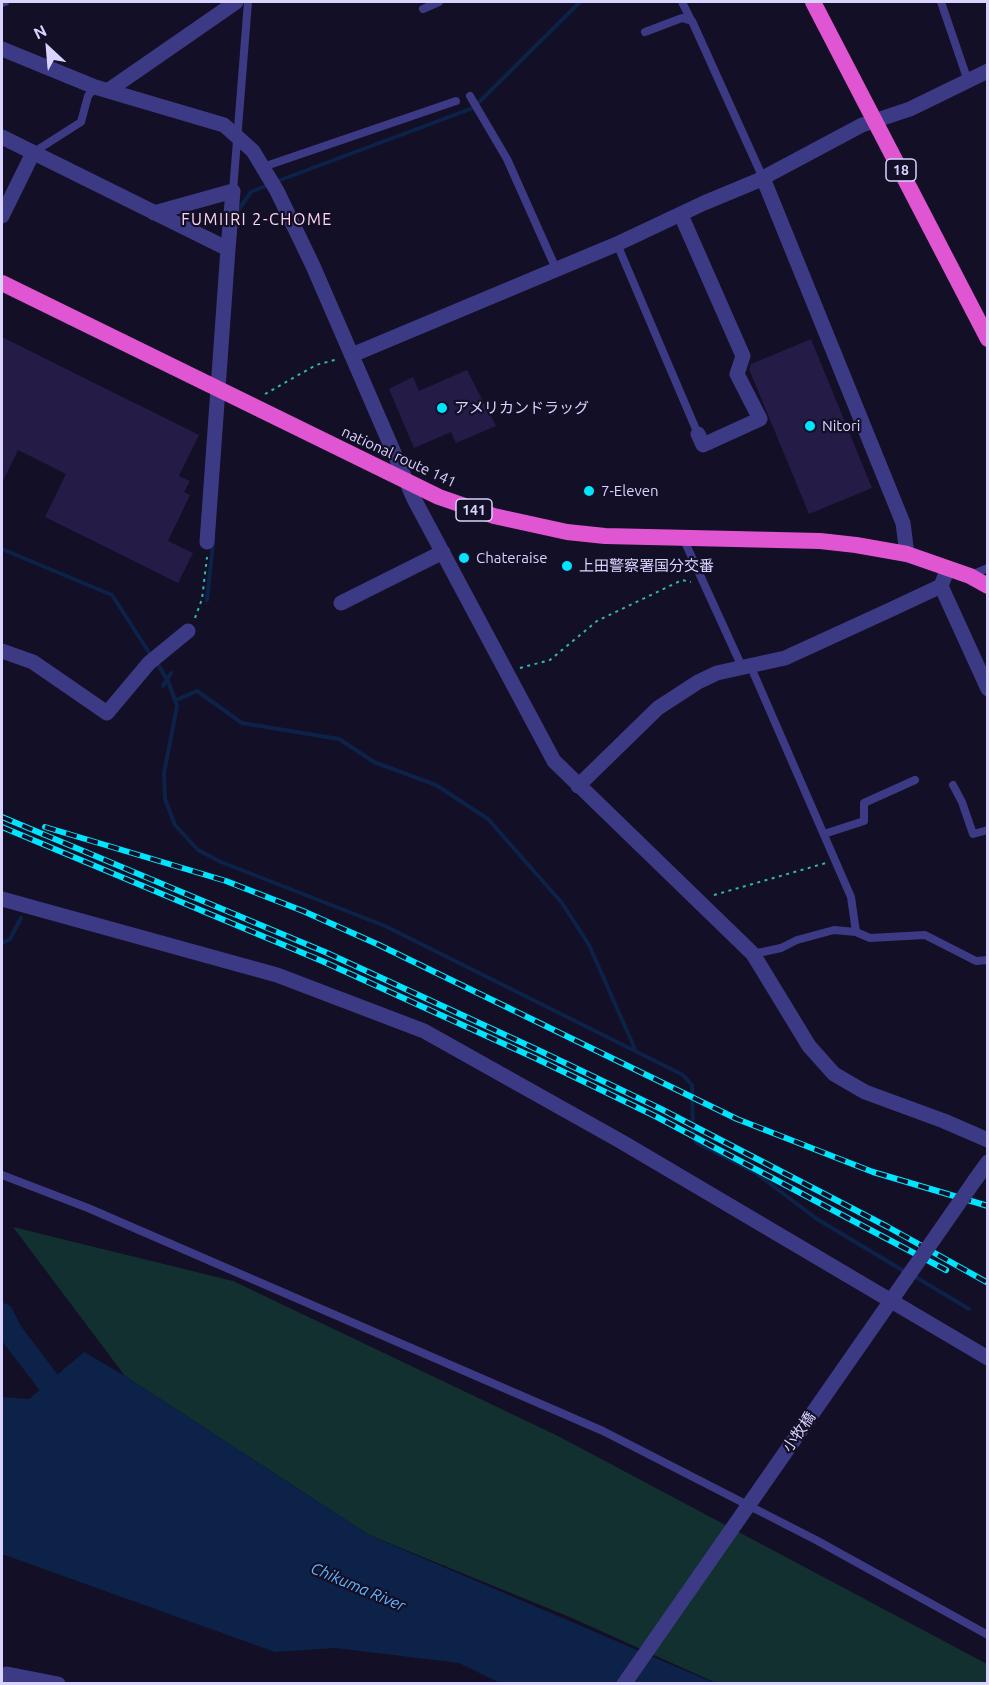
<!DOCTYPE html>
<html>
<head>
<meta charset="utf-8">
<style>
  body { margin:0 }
  #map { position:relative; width:989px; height:1685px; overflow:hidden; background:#130f26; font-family:Ubuntu,sans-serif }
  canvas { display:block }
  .frame { position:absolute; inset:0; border:3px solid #d9d4ff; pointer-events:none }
  .north { position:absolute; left:18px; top:18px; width:60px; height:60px; -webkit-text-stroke:4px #130f26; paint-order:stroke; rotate:334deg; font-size:16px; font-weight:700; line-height:24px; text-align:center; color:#d9d4ff }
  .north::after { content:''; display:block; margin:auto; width:21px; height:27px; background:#d9d4ff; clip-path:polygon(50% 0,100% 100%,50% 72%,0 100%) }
</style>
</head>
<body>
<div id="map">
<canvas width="989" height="1685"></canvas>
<div class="frame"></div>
<div class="north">N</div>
</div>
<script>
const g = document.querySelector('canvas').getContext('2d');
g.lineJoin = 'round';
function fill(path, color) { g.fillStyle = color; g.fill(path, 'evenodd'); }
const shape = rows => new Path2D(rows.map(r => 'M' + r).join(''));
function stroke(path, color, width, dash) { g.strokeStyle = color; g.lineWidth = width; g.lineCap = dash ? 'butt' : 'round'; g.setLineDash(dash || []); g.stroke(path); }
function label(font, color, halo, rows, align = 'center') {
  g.font = font + ' Ubuntu,"Noto Sans JP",sans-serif'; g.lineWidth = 4.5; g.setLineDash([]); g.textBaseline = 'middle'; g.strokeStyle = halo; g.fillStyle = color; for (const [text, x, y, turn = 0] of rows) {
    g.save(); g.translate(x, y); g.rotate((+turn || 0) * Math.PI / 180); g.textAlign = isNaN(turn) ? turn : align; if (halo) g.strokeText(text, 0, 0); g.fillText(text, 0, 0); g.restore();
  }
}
fill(shape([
  [13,1227,233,1281,558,1436,987,1664,987,1683,716,1683,572,1618,369,1535,125,1376]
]), '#12302f');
fill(shape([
  [84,1352,125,1376,369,1535,714,1683,500,1683,459,1663,335,1648,275,1652,2,1554,2,1397,29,1399]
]), '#0c2248');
stroke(shape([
  [275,182,473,108,580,2],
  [237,212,251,192,268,185],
  [2,549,112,595,152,657],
  [207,600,213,544],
  [157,663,168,681,177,706,164,773,165,799,175,825,198,850,221,862,385,926,683,1075,692,1085,693,1138,697,1143,756,1173,817,1219,907,1273],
  [163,686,171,673],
  [176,700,197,691,242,723,339,739,374,762,436,785,488,819,562,903,589,945,635,1049],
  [2,943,10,939,21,918],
  [914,1276,969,1309]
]), '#0c2248', 4);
stroke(shape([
  [2,1315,11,1333,68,1408]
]), '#0c2248', 24);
fill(shape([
  [2,337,199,435,179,476,190,481,184,492,190,495,168,541,193,553,178,583,45,517,66,474,18,450,2,483],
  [811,339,872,488,809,514,749,369,751,364],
  [467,370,496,426,456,443,451,432,414,448,389,389,413,377,419,391]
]), '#241b47');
stroke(shape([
  [265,394,316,365,338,359],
  [195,618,202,599,207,557],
  [520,668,550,660,597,621,682,580,691,582],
  [714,895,826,863]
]), '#2fb8b0', 2, [3, 4.5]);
stroke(shape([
  [682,2,691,20],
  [941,2,968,81],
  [2,3,5,2],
  [423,9,439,2],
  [645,32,682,18,692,21,763,178],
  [470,96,507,159,557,271],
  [34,152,81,122,88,96,95,87],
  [263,167,456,101],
  [233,191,248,2],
  [617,244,698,434],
  [684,540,742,667],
  [971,575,988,568],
  [750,665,851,897,856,932],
  [953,785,962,802,973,834,988,830],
  [824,834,864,821,864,803,915,780],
  [753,954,781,948,797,940,834,930,856,932,870,938,925,935,976,961,988,960],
  [2,1175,88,1208,603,1431,816,1540,988,1635]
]), '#3d3a85', 8);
stroke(shape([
  [2,49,95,87,224,125,253,151,277,191,313,266,414,499,554,761,753,954,809,1046,834,1074,865,1092,944,1121,988,1140],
  [109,90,236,2],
  [2,137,228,249,207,542],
  [763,178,903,523,907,554],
  [154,213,233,191,228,249],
  [681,215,743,356,737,374,760,419,703,445,698,434],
  [2,216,33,153],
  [352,355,617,244,704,203,757,181,862,125,910,109,988,71],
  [941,586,988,689],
  [341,603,443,552],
  [2,651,33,662,107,713,149,663,188,631],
  [578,786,658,708,698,682,717,673,785,658,892,609,941,586,948,568],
  [4,1684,7,1674,58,1684]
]), '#3d3a85', 15);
stroke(shape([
  [2,899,277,975,424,1031,622,1142,988,1358],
  [975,1180,988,1162]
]), '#3d3a85', 15);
stroke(shape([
  [813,2,988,339],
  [2,283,439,497,494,516,567,532,605,536,820,541,856,545,907,554,970,576,988,586]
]), '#e055d1', 16);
const rail = shape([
  [2,817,325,952,538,1050,661,1109,888,1227,988,1283],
  [2,827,322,961,535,1058,657,1117,946,1270],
  [45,827,226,881,303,911,377,944,737,1119,873,1172,988,1206]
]);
stroke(rail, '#00e5ff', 6);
stroke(rail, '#130f26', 4, [11]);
stroke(shape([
  [624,1684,975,1180]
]), '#3d3a85', 15);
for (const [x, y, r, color] of [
  [442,408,6,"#00e5ff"],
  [810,426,6,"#00e5ff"],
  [589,491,6,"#00e5ff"],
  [464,558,6,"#00e5ff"],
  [567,566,6,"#00e5ff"]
]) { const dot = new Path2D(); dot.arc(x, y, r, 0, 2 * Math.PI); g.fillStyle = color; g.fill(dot); stroke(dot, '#130f26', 2); }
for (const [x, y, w] of [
  [901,170,30],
  [474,510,36]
]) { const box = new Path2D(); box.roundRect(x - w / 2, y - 11, w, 22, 4.5); g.fillStyle = '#130f26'; g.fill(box); stroke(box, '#d9d4ff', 1.5); }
label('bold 14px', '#d9d4ff', null, [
  ["18",901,170],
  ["141",474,510]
]);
label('15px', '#d9d4ff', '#130f26', [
  ["アメリカンドラッグ",454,408],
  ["Nitori",822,426],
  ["7-Eleven",601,491],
  ["Chateraise",476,558],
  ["上田警察署国分交番",579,566]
], 'left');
label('15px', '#d9d4ff', '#130f26', [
  ["national route 141",399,457,25],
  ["小牧橋",799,1432,-55]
]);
g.letterSpacing = '1.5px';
label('16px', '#ffd6f0', '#130f26', [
  ["FUMIIRI 2-CHOME",257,220]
]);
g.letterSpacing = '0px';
label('italic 16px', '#62b6ff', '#130f26', [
  ["Chikuma River",358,1587,23]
]);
</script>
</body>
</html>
